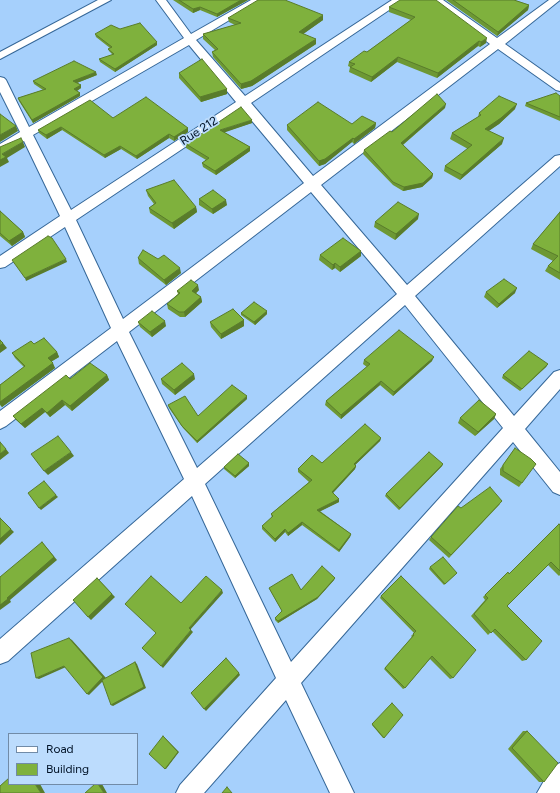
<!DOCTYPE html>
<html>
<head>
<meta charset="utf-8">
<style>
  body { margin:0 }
  #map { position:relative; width:560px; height:793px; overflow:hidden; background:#a6d0fc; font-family:Figtree,sans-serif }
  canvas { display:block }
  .legend { position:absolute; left:8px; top:733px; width:130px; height:52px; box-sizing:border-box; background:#bcdcfd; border:1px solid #718ba7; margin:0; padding:5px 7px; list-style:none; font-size:12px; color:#011226 }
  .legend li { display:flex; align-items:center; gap:8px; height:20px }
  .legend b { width:20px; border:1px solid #718ba7 }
</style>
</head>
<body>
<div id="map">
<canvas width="560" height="793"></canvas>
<ul class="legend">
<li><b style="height:5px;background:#fff"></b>Road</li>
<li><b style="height:11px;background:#7fb13d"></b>Building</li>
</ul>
</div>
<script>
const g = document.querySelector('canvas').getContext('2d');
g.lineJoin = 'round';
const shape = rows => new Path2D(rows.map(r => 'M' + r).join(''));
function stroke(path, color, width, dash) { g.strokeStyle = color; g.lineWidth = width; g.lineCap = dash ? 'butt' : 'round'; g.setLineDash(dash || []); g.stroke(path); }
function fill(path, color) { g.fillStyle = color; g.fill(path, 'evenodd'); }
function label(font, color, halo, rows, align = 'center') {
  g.font = font + ' Figtree,sans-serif'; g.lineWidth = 3.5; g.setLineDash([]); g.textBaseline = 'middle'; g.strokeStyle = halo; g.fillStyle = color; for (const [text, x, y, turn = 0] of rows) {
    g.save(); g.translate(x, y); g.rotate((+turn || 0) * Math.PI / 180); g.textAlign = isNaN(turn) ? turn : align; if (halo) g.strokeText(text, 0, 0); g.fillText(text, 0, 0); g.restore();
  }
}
const minor = shape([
  [98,0,111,0,0,59,0,52,98,0],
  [156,0,166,0,191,34,251,0,263,0,196,40,245,96,392,0,404,0,251,103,313,176,490,44,431,0,443,0,497,38,549,0,560,0,505,44,560,83,560,91,556,90,498,49,321,185,407,285,555,156,560,155,560,166,415,296,514,416,554,372,560,370,560,389,525,429,560,472,560,495,553,492,513,442,301,683,354,793,330,793,286,700,204,793,176,793,180,785,276,678,192,496,8,661,0,664,0,639,184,479,117,341,6,426,0,429,0,411,111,328,65,227,5,267,0,268,0,256,60,216,24,141,0,153,0,144,20,132,0,92,0,77,4,78,6,80,29,127,184,38,156,0],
  [189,45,236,102,71,210,33,135,189,45],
  [242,109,304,183,123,319,76,220,242,109],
  [311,192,397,294,197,468,129,332,311,192],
  [405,305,503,428,291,662,205,484,405,305],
  [560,763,560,793,537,793,552,767,560,763]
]);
stroke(minor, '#356798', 2);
fill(minor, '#fff');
fill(shape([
  [173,0,248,0,217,17,200,10,193,13],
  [446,0,514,0,529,5,528,10,497,36],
  [389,7,486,43,480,47,478,46,437,78,397,62,371,82,349,72,350,67,348,66,349,62,367,52,411,20,389,12],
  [228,18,323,20,303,34,316,44,252,86,241,89,213,57,212,52,215,50,203,39,203,34,235,25,229,22],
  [95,34,157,45,115,72,100,62,99,59,113,55,109,51,108,49,110,48,96,37],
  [179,73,227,89,227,94,201,102,179,78],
  [97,75,77,83,81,85,81,88,77,91,80,93,80,96,33,123,19,101,18,98,43,90,34,84,33,81],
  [560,96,560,121,525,106,526,103],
  [445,108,403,145,433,174,432,178,422,187,403,191,393,185,363,154,364,150,392,132],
  [515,109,499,124,488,131,502,144,460,180,444,171,445,166,468,149,450,139,452,133,478,117,479,113],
  [113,118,188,128,188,132,174,141,169,138,137,159,121,149,105,158,62,130,47,139,39,133,38,130],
  [252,120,252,123,224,132,250,147,250,151,216,175,203,167,202,163,206,160,186,148,186,144],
  [376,123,375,128,354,144,352,142,325,164,319,166,287,130,287,125,352,124],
  [146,190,196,207,197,212,174,229,150,213,149,208,154,204,148,196],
  [199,199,227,205,213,214,199,205],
  [0,211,23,232,25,237,12,246,0,236],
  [560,212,560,280,545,271,548,266,553,261,531,249,533,244],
  [418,219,395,240,374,227,375,222],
  [361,251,361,256,340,272,335,268,332,270,319,260,320,255],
  [138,258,158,259,181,273,166,285,139,264],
  [199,290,196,293,201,297,202,302,185,317,180,317,168,309,167,304,178,294,177,291],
  [486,292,515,293,497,308,484,297],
  [267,311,267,314,255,325,241,315,241,313],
  [244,320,244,326,221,339,211,327,210,322],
  [138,322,166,326,152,337,140,327],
  [34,344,57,352,59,357,51,362,55,368,2,407,0,405,0,385,24,367,15,358,12,353],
  [364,360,432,361,393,396,380,385,341,419,325,405,326,401,367,367,363,364],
  [548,364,546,367,520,391,502,378,503,375],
  [107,375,109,380,72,411,65,405,50,417,45,412,25,428,16,420,13,416,70,379],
  [161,379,195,379,175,395,162,384],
  [247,399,197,443,183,428,169,408,168,405,198,416],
  [496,414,494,419,475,436,458,423,460,418],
  [381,438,380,441,355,465,356,466,355,469,333,493,339,502,320,511,351,534,350,537,339,552,302,525,288,536,285,532,275,542,262,529,262,526,272,518,271,514,309,482,298,472,298,469,322,463],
  [515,448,522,483,519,487,500,475,500,469],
  [249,463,249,466,235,478,224,469,224,467],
  [443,464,442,466,399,510,385,496,386,494],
  [500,504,449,558,429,540,431,537,461,508],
  [560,525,560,575,559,576,548,565,507,606,526,660,522,661,492,631,488,635,471,616,485,600,483,597,505,575,509,574],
  [430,567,457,573,444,585,429,569],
  [401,576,453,678,450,679,430,659,405,688,403,689,384,669,412,637,411,636,414,633,380,598,381,596],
  [334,580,317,599,278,623,275,620,275,618,282,611,270,590,269,588,301,590],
  [392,703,384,738,383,738,372,725],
  [523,731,527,731,544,782,539,782,508,749]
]), '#6d9834');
fill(shape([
  [241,0,248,0,217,17,217,14],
  [529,5,528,10,497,36,498,32],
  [200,7,200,10,193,13,193,9],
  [323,15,323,20,299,37,299,32],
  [487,38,486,43,480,47,481,42],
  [316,39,316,44,252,86,241,89,241,84],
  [479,41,478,46,437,78,438,73],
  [157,42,157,45,115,72,115,69],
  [398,57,397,62,371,82,372,77],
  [96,72,97,75,74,84,73,81],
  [81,85,81,88,75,92,74,89],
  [227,89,227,94,201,102,200,97],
  [80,93,80,96,33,123,32,120],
  [446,104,445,108,400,147,401,143],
  [517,104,515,109,499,124,483,135,485,129],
  [252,120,252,123,220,134,220,130],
  [376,123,375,128,354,144,354,139],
  [16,126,18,131,0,142,0,135],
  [61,127,62,130,47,139,46,135],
  [188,128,188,132,174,141,174,137],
  [169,134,169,138,137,159,136,156],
  [353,138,352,142,325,164,319,166,319,161],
  [504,138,502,144,460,180,462,175],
  [23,142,25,147,7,158,9,162,0,167,0,160,2,154],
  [120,146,121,149,105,158,104,155],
  [250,147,250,151,216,175,215,171],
  [433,174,432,178,422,187,403,191,404,187],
  [226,200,227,205,213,214,212,209],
  [196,207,197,212,174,229,172,223],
  [419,214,418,219,395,240,396,234],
  [23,232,25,237,12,246,9,241],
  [361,251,361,256,340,272,340,267],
  [66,259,67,262,26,281,25,278],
  [335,263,335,268,332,270,333,265],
  [180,268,181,273,166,285,164,280],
  [198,285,199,290,193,296,192,291],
  [517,288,515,293,497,308,499,304],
  [201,297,202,302,185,317,184,312],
  [267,311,267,314,255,325,254,322],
  [244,320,244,326,221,339,221,334],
  [165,321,166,326,152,337,150,332],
  [3,343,7,348,0,353,0,346],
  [57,352,59,357,50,362,48,358],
  [434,357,432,361,393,396,394,392],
  [53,363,55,368,2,407,0,404,0,402],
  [548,364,546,367,520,391,522,389],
  [194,374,195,379,175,395,174,390],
  [107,375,109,380,72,411,70,406],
  [381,381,380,385,341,419,341,415],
  [247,396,247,399,197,443,197,441],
  [62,400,65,405,50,417,47,413],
  [42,408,45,412,25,428,21,424],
  [496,414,494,419,475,436,478,432],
  [381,438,380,441,353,467,354,464],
  [6,449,9,453,0,460,0,454],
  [71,452,74,456,48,475,44,471],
  [249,463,249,466,235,478,235,476],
  [443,464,442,466,399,510,400,508],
  [356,466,355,469,331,495,332,492],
  [56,495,58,497,41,510,39,508],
  [339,499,339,502,317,513,317,510],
  [2,520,14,532,0,545,0,539],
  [302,522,302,525,288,536,288,533],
  [285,529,285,532,275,542,275,539],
  [351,534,350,537,339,552,339,550],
  [42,542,57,560,10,600,11,602,0,610,0,605,7,598],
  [97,578,115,597,91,620,88,617],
  [335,578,334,580,317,599,278,623,278,621],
  [222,590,223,593,190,630,189,628],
  [191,630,193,632,163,668,161,666],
  [69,638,72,640,106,678,89,695,87,694],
  [135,662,137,664,146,688,113,706,111,705],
  [64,666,66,667,39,679,36,678],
  [239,673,240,675,206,711,204,709],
  [163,736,179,752,166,769,165,769],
  [35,784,40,784,45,793,41,793],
  [98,784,102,784,107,793,104,793]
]), '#597c2b');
const building = shape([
  [179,0,241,0,217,14,200,7,193,9,179,0],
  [258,0,285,0,323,15,299,32,316,39,251,81,241,84,212,52,218,49,203,34,241,23,228,18,258,0],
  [400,0,436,0,487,38,481,42,479,41,438,73,398,57,372,77,350,67,355,64,349,62,364,51,367,52,415,17,389,7,400,0],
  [453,0,514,0,529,5,498,32,453,0],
  [140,23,157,42,115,69,99,59,114,54,108,49,112,47,95,34,111,25,120,29,140,23],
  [202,59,227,89,200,97,179,73,202,59],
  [74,61,96,72,73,81,81,85,74,89,80,93,32,120,18,98,46,89,33,81,74,61],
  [556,93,560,96,560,117,526,103,556,93],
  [437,94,446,104,401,143,433,174,423,183,404,187,393,182,364,150,390,131,392,132,437,94],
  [499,96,517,104,501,118,485,129,504,138,462,175,445,166,472,145,452,133,481,115,479,113,499,96],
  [146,97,188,128,174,137,169,134,136,156,120,146,104,155,61,127,46,135,38,130,90,100,113,118,146,97],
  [318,102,352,124,362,116,376,123,354,139,353,138,325,159,319,161,287,125,318,102],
  [241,107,252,120,220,130,250,147,215,171,202,163,209,158,186,144,241,107],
  [0,114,16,126,0,135,0,114],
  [21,138,23,142,2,154,6,157,0,160,0,147,21,138],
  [174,180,196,207,172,223,149,208,156,203,146,190,174,180],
  [213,190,226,200,212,209,199,199,213,190],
  [398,202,419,214,396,234,375,222,398,202],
  [0,211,23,232,9,241,0,233,0,211],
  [560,212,560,273,548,266,558,256,533,244,560,212],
  [48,236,52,238,66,259,25,278,12,260,48,236],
  [343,238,361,251,340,267,335,263,333,265,320,255,343,238],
  [143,250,158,259,164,255,180,268,164,280,138,258,143,250],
  [504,279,517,288,499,304,486,292,504,279],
  [191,280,198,285,192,291,201,297,184,312,179,312,167,304,180,293,177,291,191,280],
  [254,302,267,311,254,322,241,313,254,302],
  [233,309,244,320,221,334,210,322,233,309],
  [152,311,165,321,150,332,138,322,152,311],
  [399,330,434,357,394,392,381,381,341,415,326,401,370,364,364,360,399,330],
  [44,338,57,352,48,358,53,363,0,402,0,385,25,366,12,353,31,341,34,344,44,338],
  [0,340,3,343,0,346,0,340],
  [529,351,548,364,522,389,503,375,529,351],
  [90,363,107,375,70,406,62,400,47,413,42,408,21,424,13,416,66,375,70,379,90,363],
  [182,363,194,374,174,390,161,379,182,363],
  [232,385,247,396,197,441,182,426,168,405,185,396,198,416,232,385],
  [479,400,496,414,478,432,460,418,479,400],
  [365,424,381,438,354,464,356,466,332,492,339,499,317,510,351,534,339,550,302,522,288,533,285,529,275,539,262,526,273,516,271,514,312,480,298,469,312,455,322,463,365,424],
  [58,436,71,452,44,471,31,454,58,436],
  [0,442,6,449,0,454,0,442],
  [515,448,531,459,536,464,522,483,503,471,503,465,515,448],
  [429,452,443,464,400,508,386,494,429,452],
  [238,454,249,463,235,476,224,467,238,454],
  [44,481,56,495,39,508,28,493,44,481],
  [490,487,502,501,451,555,431,537,458,506,461,508,490,487],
  [0,518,11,529,0,539,0,518],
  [559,524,560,525,560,571,551,562,507,606,542,641,526,660,495,629,491,633,474,614,488,598,485,595,508,572,509,574,559,524],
  [42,542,54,557,7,598,8,599,0,605,0,577,42,542],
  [443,557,457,573,445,584,430,567,443,557],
  [322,566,335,578,318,597,278,621,275,618,282,611,269,588,292,574,301,590,322,566],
  [151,576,181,603,206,576,222,590,189,628,191,630,161,666,142,648,156,633,125,604,151,576],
  [401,576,476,650,453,678,432,656,405,688,385,668,414,635,413,634,416,631,381,596,401,576],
  [97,578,112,594,88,617,73,600,97,578],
  [69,638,103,677,87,694,64,666,36,678,31,653,69,638],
  [226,658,239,673,204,709,191,693,226,658],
  [135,662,144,687,111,705,102,680,135,662],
  [392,703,403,715,384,738,372,724,392,703],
  [527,731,558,763,544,782,512,748,527,731],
  [163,736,178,752,165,769,149,754,163,736],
  [9,778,9,784,35,784,41,793,0,793,0,786,9,778],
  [95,784,98,784,104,793,85,793,95,784],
  [227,787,232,793,222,793,227,787]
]);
fill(building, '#7fb13d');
stroke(building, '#597c2b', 1);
label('12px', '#011226', '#bcdcfd', [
  ["Rue 212",199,131,-33]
]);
</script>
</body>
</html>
